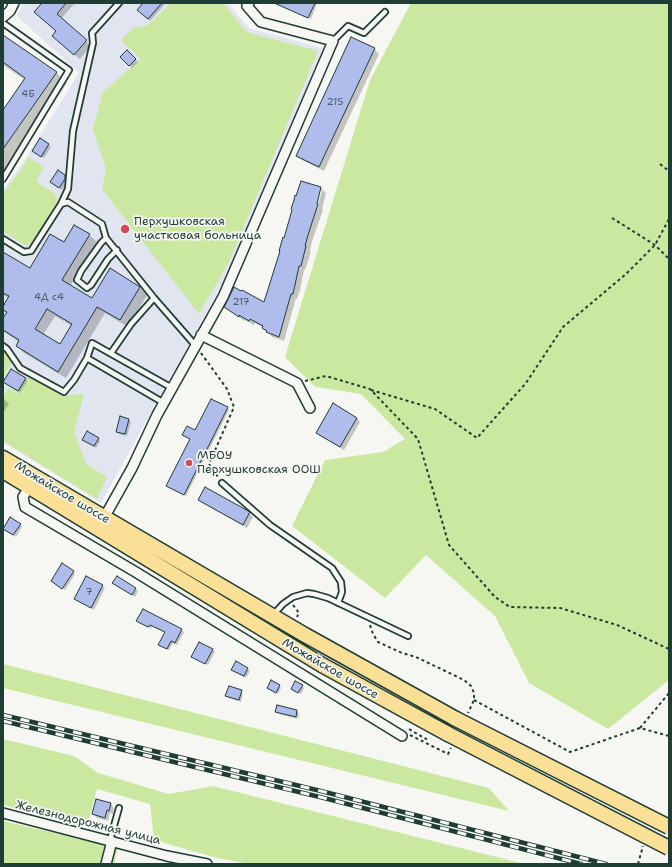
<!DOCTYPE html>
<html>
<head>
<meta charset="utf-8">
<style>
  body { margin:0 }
  #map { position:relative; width:672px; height:867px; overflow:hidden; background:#f6f6f2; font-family:"Shantell Sans",sans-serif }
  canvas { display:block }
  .frame { position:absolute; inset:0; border:4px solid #1f3d34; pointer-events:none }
</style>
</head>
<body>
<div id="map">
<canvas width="672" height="867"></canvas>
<div class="frame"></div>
</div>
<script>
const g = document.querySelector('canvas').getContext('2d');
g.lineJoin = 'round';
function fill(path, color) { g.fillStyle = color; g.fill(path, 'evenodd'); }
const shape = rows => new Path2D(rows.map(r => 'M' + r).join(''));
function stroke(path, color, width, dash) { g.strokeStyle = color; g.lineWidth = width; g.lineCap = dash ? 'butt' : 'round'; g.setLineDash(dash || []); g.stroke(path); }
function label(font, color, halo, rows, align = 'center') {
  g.font = font + ' "Shantell Sans",sans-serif'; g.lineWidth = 3.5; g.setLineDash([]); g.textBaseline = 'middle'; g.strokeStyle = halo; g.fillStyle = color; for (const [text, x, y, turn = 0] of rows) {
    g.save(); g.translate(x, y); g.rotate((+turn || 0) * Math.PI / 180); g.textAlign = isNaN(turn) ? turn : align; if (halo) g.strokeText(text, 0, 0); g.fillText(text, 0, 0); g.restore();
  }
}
fill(shape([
  [24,3,228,3,249,28,323,48,231,268,101,503,3,442,3,190,23,163,79,73,17,16]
]), '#e1e5f0');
fill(shape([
  [171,3,223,3,247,32,318,51,228,264,199,314,102,189,106,169,93,129,103,92,141,59,121,40,133,28,148,25],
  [411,3,669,3,669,680,608,729,529,683,495,616,426,555,385,598,292,526,325,460,383,452,405,439,361,394,315,387,285,357,370,80],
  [28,157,44,167,36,181,39,184,53,192,56,196,57,202,34,241,26,246,3,231,3,194,23,167],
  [3,349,12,362,3,378],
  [29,375,64,396,84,394,74,431,86,464,107,477,97,499,3,441,3,397,9,388,18,393],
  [3,664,489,788,509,811,3,688],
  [3,739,74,756,98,773,169,794,213,786,525,864,250,864,217,858,154,840,150,804,97,789,87,826,3,805],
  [3,821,118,848,114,864,3,864]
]), '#cbe8a0');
fill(shape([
  [43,3,75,3,61,19,91,46,80,59,58,41,57,31],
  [145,3,166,3,150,21,138,10],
  [287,3,316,3,317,4,311,19,288,9,285,7],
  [3,36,56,72,67,83,3,175,3,112,25,80,3,65],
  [374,49,379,54,324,171,302,160,297,155],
  [127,51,138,62,132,68,121,57],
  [48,145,51,147,44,158,35,153],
  [65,175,67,178,67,182,62,190,51,182],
  [301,183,321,188,326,193,322,209,323,210,312,241,310,251,311,252,305,270,304,270,300,290,297,299,296,298,284,341,272,337,264,328,255,323,254,325,244,320,244,321,225,307,265,304],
  [320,190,322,190,317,209,315,208],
  [89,235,97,242,70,286,92,300,110,269,138,286,147,295,128,327,105,313,66,378,24,353,17,346,19,342,3,331,3,320,7,314,3,308,9,298,3,295,3,254,30,270,64,243],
  [55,316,72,326,60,345,43,335],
  [25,378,27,381,20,393,4,382],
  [3,398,9,404,3,413],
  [333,405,357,418,360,422,344,450,320,436,317,433],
  [227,408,229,410,186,496,170,488,190,440,183,435,195,432],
  [121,418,129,420,131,422,127,436,119,434,117,431],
  [98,438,100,441,96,448,84,440],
  [199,500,249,513,253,517,247,528,203,503],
  [20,524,22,527,16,537,6,531],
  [73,572,75,574,65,590,54,583],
  [117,577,138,591,135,597,114,583],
  [87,578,105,588,94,610,75,599],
  [137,621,181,630,184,632,177,645,173,643,169,650,162,647,166,633,152,626,151,629],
  [212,649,215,652,208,665,195,659],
  [247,669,250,671,246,678,232,670],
  [302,685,304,688,301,694,295,691],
  [279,686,281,688,278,694,268,688],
  [241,691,243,694,241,702,229,698,226,696],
  [278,706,297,711,299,713,298,719,279,714,276,712],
  [111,804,114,808,113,814,110,813,108,821,97,818,93,814]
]), '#0003');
const building = shape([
  [42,3,66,3,57,14,87,40,74,55,52,36,56,31,34,12,42,3],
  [143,3,162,3,148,19,137,10,143,3],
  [274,3,315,3,308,18,274,3],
  [3,35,57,72,3,149,3,110,25,78,3,62,3,35],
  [351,37,375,48,319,167,296,156,351,37],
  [127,50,136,59,129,66,120,57,127,50],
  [40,138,49,144,41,157,32,151,40,138],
  [58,170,65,175,65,179,59,188,50,182,58,170],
  [301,181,321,187,317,204,318,204,308,235,305,246,306,246,301,266,299,266,295,285,293,294,291,294,279,337,266,332,267,331,262,328,263,326,250,319,249,321,239,315,239,317,224,307,234,287,241,291,242,290,264,302,280,251,279,251,283,237,284,238,292,210,291,209,294,200,295,195,296,196,301,181],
  [74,225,90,234,62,280,92,298,110,268,140,287,120,320,97,307,58,372,16,346,19,340,3,330,3,318,7,312,3,310,3,306,9,296,3,293,3,252,30,268,50,234,64,242,74,225],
  [47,309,72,324,60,344,35,329,47,309],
  [11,369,26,378,18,391,3,382,11,369],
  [211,399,228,407,184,495,166,486,190,439,182,435,187,426,195,430,211,399],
  [333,403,357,418,340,447,316,433,333,403],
  [120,416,129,419,125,434,116,432,120,416],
  [87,431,99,438,94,446,82,440,87,431],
  [205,487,250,512,243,525,198,500,205,487],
  [10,517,21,524,13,535,3,529,10,517],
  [62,563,74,571,62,589,51,581,62,563],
  [86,576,103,585,91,608,74,599,86,576],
  [117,576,136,588,132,595,112,583,117,576],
  [143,609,182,629,175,643,171,641,167,649,158,645,165,632,150,625,148,627,136,621,143,609],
  [199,642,213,649,205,664,191,657,199,642],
  [236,661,248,668,244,676,231,670,236,661],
  [271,680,280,685,276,693,267,688,271,680],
  [295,681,303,685,298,693,291,689,295,681],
  [229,686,242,690,239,700,225,696,229,686],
  [277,705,297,710,296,717,275,712,277,705],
  [96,799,111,803,109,811,107,810,105,818,92,814,96,799]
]);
fill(building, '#b0bcec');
stroke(building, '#1f3d34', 1);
const service = shape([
  [3,23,69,70,3,179],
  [333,41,348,26,364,33,385,12],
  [61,204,68,202,102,224,106,238,154,298,195,345],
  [106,238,101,243,81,271,77,280,87,288,91,285,108,259,117,250],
  [3,239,24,252,31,251,61,204,68,189,73,131,93,43,92,33,119,3],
  [3,346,7,349,20,368,64,392,74,380,87,358,92,343,172,388],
  [111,353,131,324,154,298],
  [87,358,164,403],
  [222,483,270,525,332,568,341,582,342,592,338,603],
  [273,615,283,604,293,597,307,593,314,594,328,598,408,636],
  [110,840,119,808]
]);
const minor = shape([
  [3,17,10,11,14,3],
  [201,335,297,383,310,408],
  [29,487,23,497,25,507,134,571,402,736],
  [104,518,132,468,157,415,223,297,333,41,261,22,247,6,249,3],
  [3,813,167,856,207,864],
  [106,864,112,841]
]);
const primary = shape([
  [3,458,305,635,456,719],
  [3,471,322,665,448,734]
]);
stroke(service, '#1f3d34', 8);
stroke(minor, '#1f3d34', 12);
stroke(primary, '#1f3d34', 17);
stroke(shape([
  [660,164,669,171],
  [612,218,655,245,669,259],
  [3,304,5,304],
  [201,353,227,389,234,407,209,464,218,477],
  [305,381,326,376,370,389,418,439,449,545,495,597,510,607,560,608,617,625,669,649],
  [371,390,435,409,477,438,526,383,563,327,626,274,655,245,669,219],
  [293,605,299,613,297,617],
  [370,625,373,634,378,642,402,653,416,657,464,680,471,686,474,693,474,700,468,713],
  [474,700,570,752,640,728,669,736],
  [640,728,669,693],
  [409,729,426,739,428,736],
  [410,735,448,754,451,748],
  [638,864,643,846]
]), '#1f3d34', 2, [3, 3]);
stroke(service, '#f6f6f2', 4.5);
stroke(minor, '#f6f6f2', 9);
stroke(primary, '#fadf96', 14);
const rail = shape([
  [3,715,325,792,606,864],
  [3,721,324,798,581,864]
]);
stroke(rail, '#1f3d34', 4.5);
stroke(rail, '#f6f6f2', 3, [9]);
const primaryBridge = shape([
  [456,719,669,827],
  [448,734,669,848]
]);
stroke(primaryBridge, '#1f3d34', 17, []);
stroke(primaryBridge, '#fadf96', 14);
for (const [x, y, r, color] of [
  [125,229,5,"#d1495b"],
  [189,463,4,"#d1495b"]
]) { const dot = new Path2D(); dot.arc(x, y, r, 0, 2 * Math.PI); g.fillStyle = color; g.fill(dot); stroke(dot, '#f6f6f2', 1.5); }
label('10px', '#435d62', null, [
  ["4Б",28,94],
  ["215",335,102],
  ["4Д с4",49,297],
  ["217",241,302],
  ["7",89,592]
]);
label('12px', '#1f3d34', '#f6f6f2', [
  ["Перхушковская",134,222],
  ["участковая больница",134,236],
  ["МБОУ",197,456],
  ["Перхушковская ООШ",197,470]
], 'left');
label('12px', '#1f3d34', '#f6f6f2', [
  ["Можайское шоссе",62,493,31],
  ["Можайское шоссе",330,669,30],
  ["Железнодорожная улица",88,823,14]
]);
</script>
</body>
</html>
